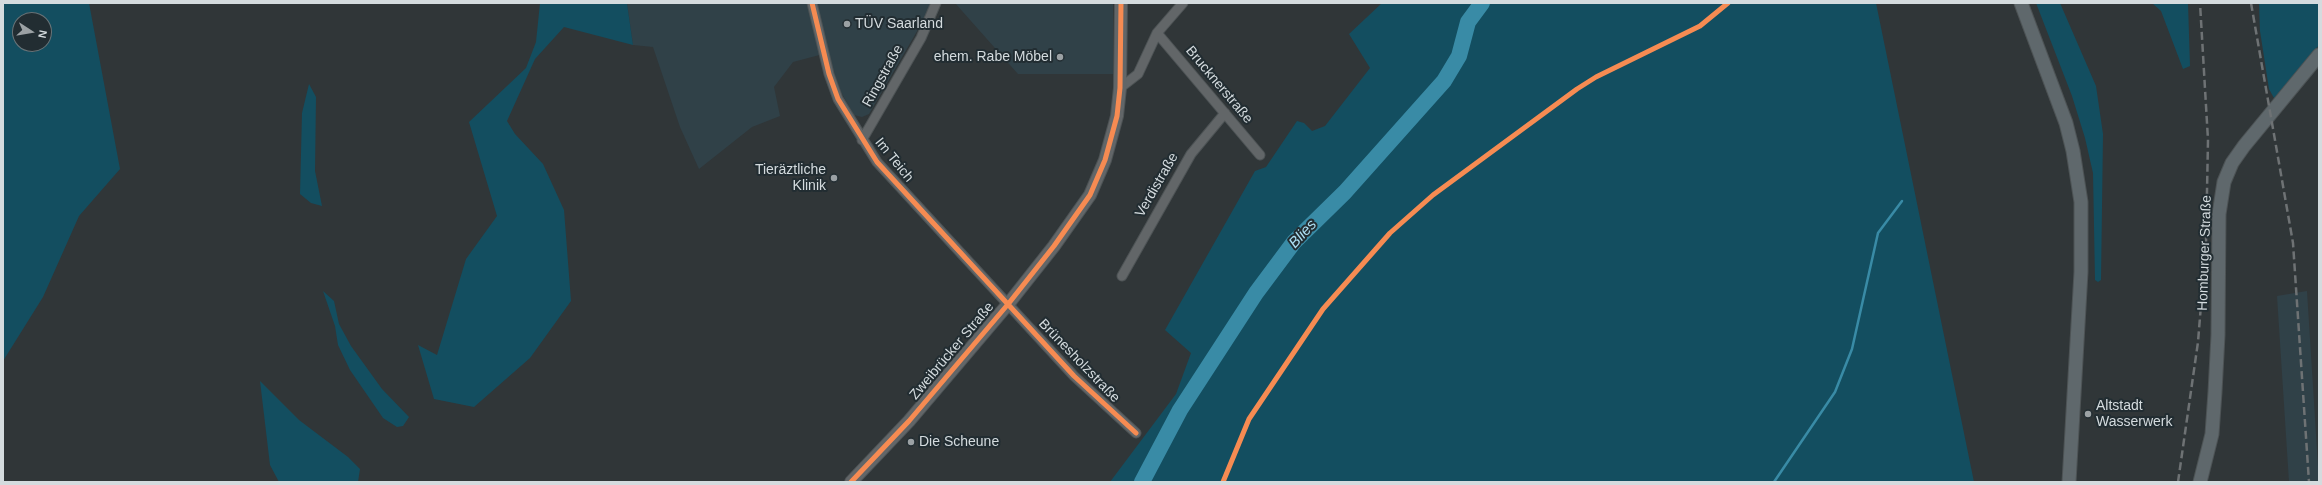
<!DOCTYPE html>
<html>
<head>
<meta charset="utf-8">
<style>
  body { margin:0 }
  #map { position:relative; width:2322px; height:485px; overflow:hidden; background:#303638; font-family:Arial,sans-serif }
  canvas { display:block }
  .frame { position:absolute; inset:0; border:4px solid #d4dbde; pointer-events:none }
  .north { position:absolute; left:12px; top:12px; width:40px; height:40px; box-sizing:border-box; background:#222d32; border:1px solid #697377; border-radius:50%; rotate:102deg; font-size:11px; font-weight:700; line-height:16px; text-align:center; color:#d4dbde }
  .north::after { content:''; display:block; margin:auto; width:14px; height:18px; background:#9ba1a4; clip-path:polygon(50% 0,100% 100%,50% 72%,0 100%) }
</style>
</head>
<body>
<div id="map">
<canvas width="2322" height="485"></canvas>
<div class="frame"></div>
<div class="north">N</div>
</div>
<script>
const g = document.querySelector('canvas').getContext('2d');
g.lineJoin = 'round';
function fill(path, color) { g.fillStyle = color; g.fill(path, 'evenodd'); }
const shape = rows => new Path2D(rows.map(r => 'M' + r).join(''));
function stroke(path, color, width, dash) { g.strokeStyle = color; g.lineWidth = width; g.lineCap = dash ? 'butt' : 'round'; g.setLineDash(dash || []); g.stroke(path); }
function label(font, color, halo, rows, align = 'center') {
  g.font = font + ' Arial,sans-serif'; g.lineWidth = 4; g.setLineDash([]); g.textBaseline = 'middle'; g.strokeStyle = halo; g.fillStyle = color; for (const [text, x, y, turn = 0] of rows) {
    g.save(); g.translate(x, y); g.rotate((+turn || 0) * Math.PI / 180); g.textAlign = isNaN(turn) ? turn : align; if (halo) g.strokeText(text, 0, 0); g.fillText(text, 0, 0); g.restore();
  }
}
fill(shape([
  [627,3,930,3,927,14,869,114,862,117,854,115,841,92,827,53,793,62,774,87,780,116,752,127,699,169,680,127,653,47,633,45],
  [955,3,1113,3,1113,74,1018,74],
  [2307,291,2319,482,2289,482,2277,296]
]), '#304148');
fill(shape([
  [3,3,89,3,120,169,79,216,43,297,3,361],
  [20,20,44,20,44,44,20,44],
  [540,3,627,3,633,45,564,27,535,59,507,121,515,134,543,164,564,210,571,301,530,358,474,407,434,399,418,345,437,355,466,259,497,216,469,122,526,68,536,42],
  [1382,3,1876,3,1974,482,1110,482,1176,394,1191,353,1165,330,1255,171,1266,167,1297,121,1304,123,1312,131,1325,126,1370,68,1349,34],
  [2036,3,2060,3,2096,86,2103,134,2101,280,2098,282,2095,280,2093,173,2085,138,2072,96],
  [2152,3,2188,3,2190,66,2183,69,2161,11],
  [2259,3,2319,3,2319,45,2275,100,2269,89,2260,31],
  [309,84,316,97,315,171,322,206,311,203,300,194,302,113],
  [323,291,334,301,339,324,351,346,382,389,409,417,403,426,397,427,383,418,350,370,338,345,335,326],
  [260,381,299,420,348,457,360,469,358,482,279,482,270,465]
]), '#134e60');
stroke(shape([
  [1774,482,1835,392,1852,349,1878,233,1902,201]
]), '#398ba6', 2.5);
stroke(shape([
  [1142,482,1180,410,1256,293,1294,242,1345,192,1444,81,1459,56,1468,22,1482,3]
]), '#398ba6', 16);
const minor = shape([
  [812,3,829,74,838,99,877,162,1074,376,1136,433],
  [1157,33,1260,155],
  [1120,88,1138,74,1157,33,1183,3],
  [862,140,921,38,936,3],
  [1122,276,1191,154,1225,113]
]);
const tertiary = shape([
  [851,482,909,421,1009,303,1054,246,1090,195,1105,160,1117,116,1120,88,1121,3]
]);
const secondary = shape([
  [2021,3,2066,123,2073,151,2081,202,2081,272,2069,482],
  [2200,482,2212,434,2215,392,2218,335,2219,214,2224,182,2232,163,2244,146,2319,55]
]);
stroke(minor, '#4d5355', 11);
stroke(tertiary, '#4d5355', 14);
stroke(secondary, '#4d5355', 15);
stroke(minor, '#626668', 9);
stroke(tertiary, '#626668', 12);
stroke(secondary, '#5f686c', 13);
stroke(shape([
  [2251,3,2293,243,2309,482],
  [2178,482,2198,342,2206,243,2208,140,2200,3]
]), '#6e7274', 2.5, [8, 4]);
stroke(shape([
  [812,3,829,74,838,99,877,162,1074,376,1136,433],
  [851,482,909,421,1009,303,1054,246,1090,195,1105,160,1117,116,1120,88,1121,3],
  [1223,482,1249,419,1323,309,1390,233,1433,195,1577,89,1596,77,1700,26,1728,3]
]), '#f68b52', 5);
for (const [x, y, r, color] of [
  [847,24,4,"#9ba1a4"],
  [1060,57,4,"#9ba1a4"],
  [834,178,4,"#9ba1a4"],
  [2088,414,4,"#9ba1a4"],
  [911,442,4,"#9ba1a4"]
]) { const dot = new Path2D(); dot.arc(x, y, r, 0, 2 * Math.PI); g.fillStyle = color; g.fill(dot); stroke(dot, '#222d32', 1.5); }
label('14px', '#d4dbde', '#222d32', [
  ["TÜV Saarland",855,24],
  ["ehem. Rabe Möbel",1052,57,"right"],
  ["Tieräztliche",826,170,"right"],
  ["Klinik",826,186,"right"],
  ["Altstadt",2096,406],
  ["Wasserwerk",2096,422],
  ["Die Scheune",919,442]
], 'left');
label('14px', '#d4dbde', '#222d32', [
  ["Ringstraße",883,76,-61],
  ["Brucknerstraße",1219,85,50],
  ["Im Teich",894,160,51],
  ["Verdistraße",1157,185,-60],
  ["Homburger Straße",2205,253,-88],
  ["Zweibrücker Straße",952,351,-50],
  ["Brünesholzstraße",1079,361,46]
]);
label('italic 15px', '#ade0f4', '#222d32', [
  ["Blies",1303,234,-47]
]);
</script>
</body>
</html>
